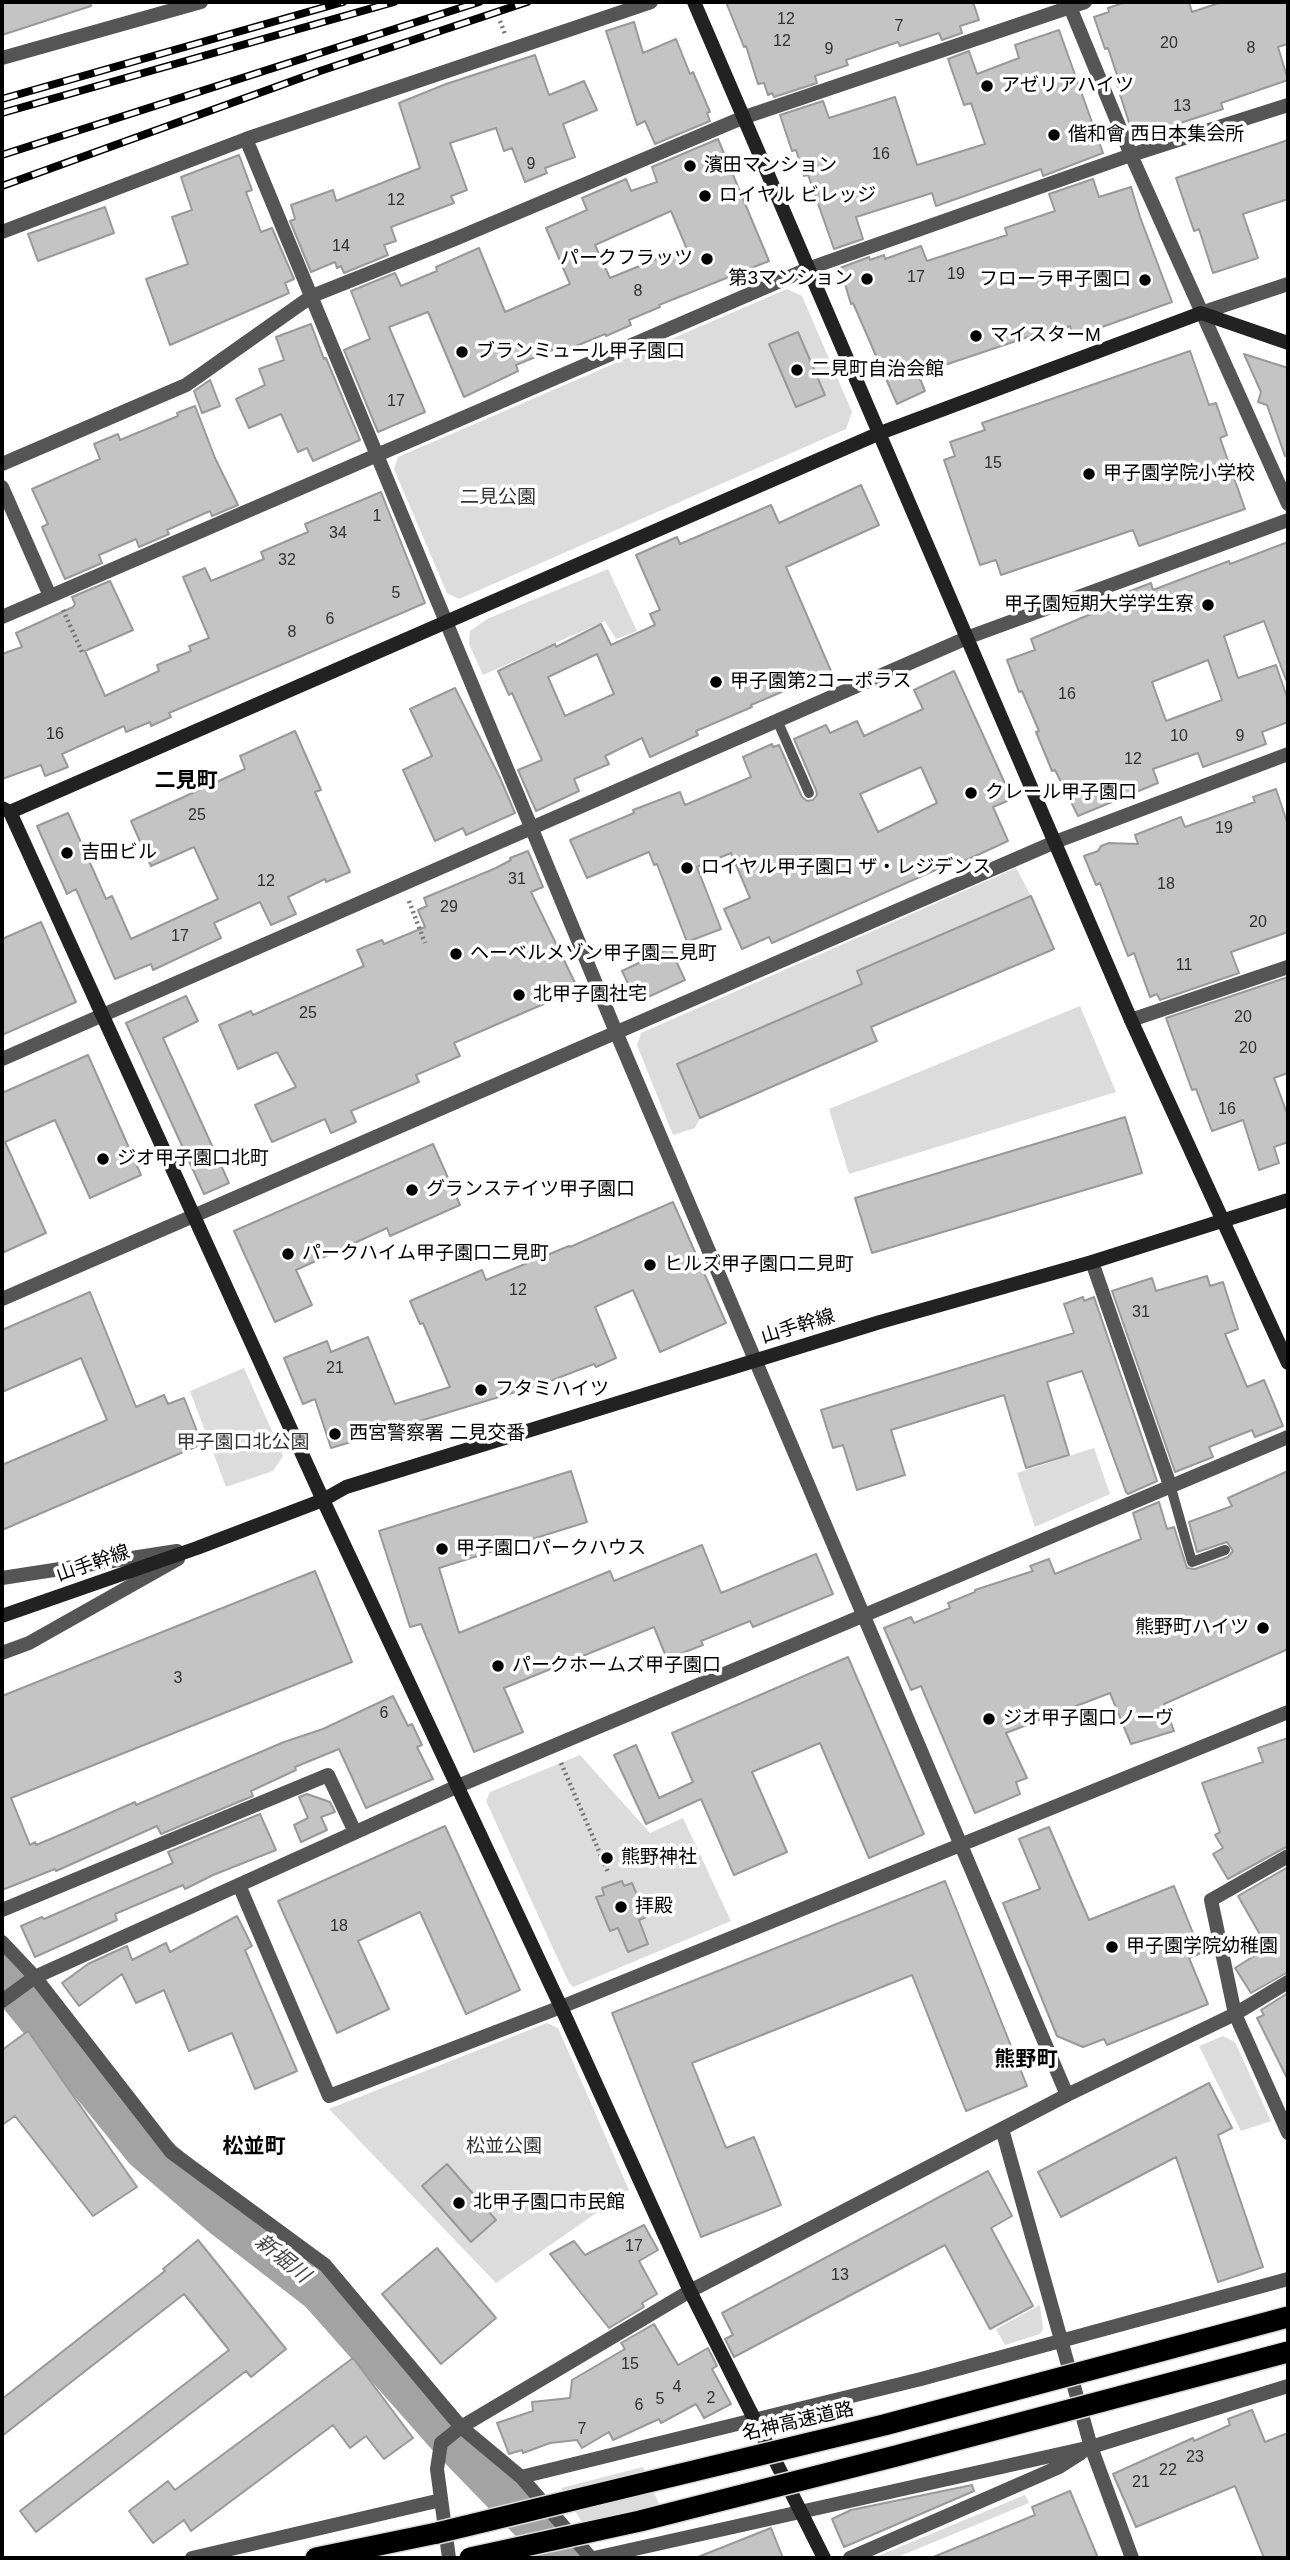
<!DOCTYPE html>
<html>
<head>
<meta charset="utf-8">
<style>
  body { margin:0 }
  #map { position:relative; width:1290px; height:2560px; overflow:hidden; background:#fff; font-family:Helvetica,sans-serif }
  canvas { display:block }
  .frame { position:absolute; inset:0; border:4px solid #000; pointer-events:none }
</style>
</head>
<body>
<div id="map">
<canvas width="1290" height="2560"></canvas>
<div class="frame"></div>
</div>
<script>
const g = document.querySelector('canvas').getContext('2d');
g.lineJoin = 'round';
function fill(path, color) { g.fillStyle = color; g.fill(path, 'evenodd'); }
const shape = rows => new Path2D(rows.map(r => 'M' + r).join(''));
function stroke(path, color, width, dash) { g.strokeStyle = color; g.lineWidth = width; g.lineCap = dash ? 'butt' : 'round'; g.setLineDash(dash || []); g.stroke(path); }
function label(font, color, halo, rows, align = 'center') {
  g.font = font + ' Helvetica,"Noto Sans JP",sans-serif'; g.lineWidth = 7; g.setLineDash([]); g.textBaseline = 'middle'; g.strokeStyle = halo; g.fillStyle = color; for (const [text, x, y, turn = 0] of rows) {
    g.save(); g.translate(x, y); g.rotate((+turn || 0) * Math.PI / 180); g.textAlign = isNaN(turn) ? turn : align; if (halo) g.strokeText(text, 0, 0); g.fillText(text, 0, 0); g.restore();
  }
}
fill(shape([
  [787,289,802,296,852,412,846,429,459,599,447,593,394,469,398,457],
  [608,569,637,631,616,639,605,621,483,675,469,644,470,631,487,619],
  [1016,868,1031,896,857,971,862,984,677,1064,700,1118,695,1128,673,1135,637,1045,641,1033],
  [1080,1006,1116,1092,849,1174,829,1109],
  [244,1368,283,1456,273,1471,226,1487,190,1391],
  [1094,1448,1110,1494,1035,1527,1017,1473],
  [580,1755,650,1833,683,1818,731,1921,573,1987,568,1981,486,1801,490,1792],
  [547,2023,558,2028,629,2190,496,2283,329,2109],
  [1223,2036,1235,2042,1271,2121,1241,2131,1199,2046],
  [1040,2305,1043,2329,1040,2334,1005,2345,996,2329],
  [643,2467,668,2525,595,2543,561,2488],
  [1025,2495,1029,2503,895,2558,873,2558]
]), '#dcdcdc');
stroke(shape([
  [2,1975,20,1994,145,2148,223,2215,320,2290,451,2438,559,2549]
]), '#a3a3a3', 44);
const building = shape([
  [2,2,90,2,91,6,2,35,2,2],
  [726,2,973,2,979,20,960,26,962,33,942,40,939,33,900,46,898,42,846,60,848,65,815,76,817,83,774,97,772,93,768,95,764,83,758,84,746,46,744,47,726,2],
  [1126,2,1189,2,1192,12,1222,2,1288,2,1288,44,1278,47,1288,80,1221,103,1223,109,1144,135,1143,132,1133,135,1117,85,1120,84,1108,48,1105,49,1094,17,1109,12,1108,8,1126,2],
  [634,22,643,53,676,39,690,74,693,72,710,112,707,113,710,121,655,144,645,121,637,125,606,31,634,22],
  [1059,30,1103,153,1043,176,1041,169,936,206,932,193,856,217,863,239,834,249,808,175,804,176,796,150,792,151,780,115,823,101,829,118,895,97,917,165,985,144,971,103,964,105,948,59,969,51,977,74,1019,58,1015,45,1059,30],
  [535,55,549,95,584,81,597,110,563,124,575,157,545,168,547,173,525,182,512,148,504,151,496,128,450,143,467,190,451,196,454,203,391,227,396,241,384,245,388,255,344,273,341,266,337,268,335,262,311,272,290,221,295,219,291,205,333,190,336,201,420,168,399,103,446,84,535,55],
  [718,139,769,261,659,305,660,307,629,320,631,325,606,336,605,334,557,354,555,349,516,365,518,371,464,397,428,312,389,327,425,412,378,432,344,350,370,339,351,291,395,273,401,286,437,271,436,267,479,248,505,312,570,284,546,228,587,210,582,198,626,179,631,191,657,182,652,167,718,139],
  [671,211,686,247,610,278,595,245,671,211],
  [1288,140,1288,199,1243,214,1258,258,1213,273,1199,229,1194,231,1176,178,1288,140],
  [239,155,252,190,246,192,261,232,272,228,294,279,285,283,289,293,170,345,146,279,188,264,172,217,192,210,181,177,239,155],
  [1093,179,1099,197,1131,187,1140,217,1172,302,1074,337,1070,326,1029,341,1028,337,918,374,925,391,897,404,853,303,851,304,840,268,869,257,870,260,884,255,885,259,921,246,927,261,1007,235,1005,228,1055,211,1049,194,1093,179],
  [105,207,114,233,38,261,28,234,105,207],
  [311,324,324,359,326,358,360,440,313,461,307,448,298,452,281,414,249,428,236,399,265,385,259,369,284,360,276,337,311,324],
  [798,332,825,395,796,407,769,344,798,332],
  [1190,351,1209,405,1216,403,1227,435,1220,438,1245,509,1139,546,1133,530,1001,575,996,560,980,565,944,460,955,456,950,442,985,430,982,423,1190,351],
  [1244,354,1288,368,1288,456,1285,456,1267,405,1258,402,1261,392,1244,354],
  [210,380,220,406,202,413,194,391,210,380],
  [195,406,215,458,238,505,212,516,210,511,167,530,169,534,139,547,136,539,99,555,102,563,65,579,42,527,48,524,32,489,100,459,94,444,118,434,120,440,178,416,177,413,195,406],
  [861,485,879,525,786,567,831,671,751,705,752,707,696,731,698,735,650,757,642,738,605,756,609,764,574,779,579,791,536,811,518,770,542,760,512,693,509,695,498,671,555,644,556,647,601,624,611,645,655,625,650,614,660,610,636,555,677,537,680,544,771,505,779,523,861,485],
  [597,654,614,694,565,716,548,677,597,654],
  [381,492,425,603,169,713,171,717,151,726,150,722,126,732,124,726,62,754,68,767,45,776,41,765,2,779,2,654,22,647,16,633,73,607,75,604,72,597,110,581,133,630,85,651,105,696,159,671,157,665,191,651,189,646,209,638,183,577,205,568,211,581,264,559,261,552,308,532,305,524,381,492],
  [1288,542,1288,680,1286,680,1264,621,1224,636,1238,678,1276,665,1288,700,1288,722,1262,732,1266,744,1203,767,1198,753,1153,769,1158,783,1078,816,1055,770,1052,771,1036,732,1039,731,1022,691,1019,692,1007,660,1035,650,1031,639,1127,599,1125,593,1151,583,1153,590,1229,561,1230,564,1288,542],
  [1208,660,1222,700,1166,721,1152,682,1208,660],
  [954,671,1012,799,993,807,1008,841,962,862,960,859,772,943,769,937,742,949,724,909,750,898,731,853,697,867,721,929,687,942,657,864,654,865,649,852,587,878,570,840,634,813,633,810,680,792,685,805,751,777,743,757,772,744,773,747,779,745,802,797,807,801,813,800,817,795,816,790,794,739,826,725,830,733,857,721,864,736,923,709,914,690,954,671],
  [921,767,937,803,878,832,860,794,921,767],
  [455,688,500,778,515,813,466,835,463,828,435,841,403,770,432,756,410,709,455,688],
  [295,731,321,790,315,792,350,872,326,882,325,879,288,897,296,914,271,925,260,902,214,923,221,938,153,970,151,964,115,979,76,889,67,894,37,826,68,813,106,899,112,896,131,939,218,899,194,847,151,866,131,821,245,769,240,756,295,731],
  [1276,789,1288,825,1288,932,1231,952,1239,973,1160,1000,1157,994,1150,997,1134,953,1128,956,1100,883,1096,885,1084,856,1098,851,1101,846,1109,843,1138,844,1135,835,1181,817,1185,827,1255,802,1253,797,1276,789],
  [528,851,543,887,531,892,578,989,454,1043,460,1056,416,1075,419,1082,351,1111,356,1122,331,1133,325,1119,272,1142,255,1105,296,1087,277,1052,238,1069,219,1025,251,1011,253,1015,364,966,357,950,382,940,384,944,425,927,418,910,427,906,424,898,496,868,511,860,510,858,528,851],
  [1031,896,1054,949,871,1027,877,1041,700,1118,677,1064,862,984,857,971,1031,896],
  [41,922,76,1002,2,1035,2,939,41,922],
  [670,948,685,980,637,1002,622,971,670,948],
  [1288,977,1288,1073,1274,1078,1288,1116,1288,1142,1274,1147,1279,1163,1259,1170,1243,1120,1212,1131,1196,1089,1192,1090,1166,1018,1288,977],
  [186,996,198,1021,163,1038,229,1183,204,1194,126,1023,186,996],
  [88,1055,141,1175,90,1198,55,1120,5,1142,46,1233,2,1253,2,1093,88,1055],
  [1125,1117,1142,1173,872,1253,855,1198,1125,1117],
  [433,1144,460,1205,390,1236,387,1228,296,1270,312,1305,275,1322,234,1231,433,1144],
  [673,1202,726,1323,660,1352,633,1290,595,1307,616,1358,596,1367,594,1364,545,1383,331,1448,315,1399,303,1404,284,1358,327,1341,331,1352,368,1337,395,1404,450,1387,423,1323,420,1324,410,1301,482,1270,486,1280,569,1246,570,1247,673,1202],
  [1207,1276,1210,1286,1223,1282,1238,1329,1225,1334,1247,1387,1264,1380,1283,1426,1255,1437,1252,1430,1209,1447,1213,1457,1175,1472,1112,1291,1152,1278,1156,1291,1207,1276],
  [90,1292,136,1407,164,1395,168,1404,184,1398,202,1444,2,1530,2,1465,107,1420,81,1358,2,1392,2,1330,90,1292],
  [1083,1297,1084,1301,1094,1297,1157,1481,1128,1494,1126,1492,1082,1371,1047,1382,1069,1455,1026,1468,1004,1395,891,1430,905,1475,857,1490,843,1445,833,1448,821,1410,1074,1333,1064,1304,1083,1297],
  [571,1471,587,1522,439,1568,459,1633,610,1571,614,1581,702,1545,721,1593,816,1554,833,1594,753,1627,750,1621,701,1641,703,1645,667,1659,654,1627,504,1688,523,1732,474,1752,421,1624,410,1627,379,1531,571,1471],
  [1288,1471,1288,1649,1164,1704,1174,1731,1131,1744,1110,1693,1006,1733,1027,1778,1016,1782,1020,1794,975,1813,921,1686,911,1690,884,1628,911,1617,914,1623,950,1608,948,1603,975,1592,975,1590,1033,1571,1030,1566,1049,1559,1055,1574,1141,1539,1133,1513,1159,1502,1167,1529,1174,1527,1187,1568,1195,1569,1228,1557,1233,1551,1227,1542,1197,1552,1189,1522,1232,1506,1228,1498,1288,1471],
  [315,1571,352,1662,11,1798,30,1845,35,1842,36,1845,67,1832,135,1802,136,1805,284,1742,323,1729,393,1696,408,1726,412,1724,422,1745,417,1747,433,1779,366,1808,339,1749,295,1767,296,1770,251,1791,253,1796,161,1834,157,1826,56,1871,55,1869,2,1890,2,1696,315,1571],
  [848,1657,924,1834,869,1858,820,1743,752,1772,787,1852,734,1875,701,1799,646,1824,614,1755,636,1745,659,1798,693,1782,672,1733,848,1657],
  [1288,1738,1288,1846,1228,1879,1213,1854,1223,1848,1215,1835,1220,1832,1202,1783,1263,1762,1258,1748,1288,1738],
  [307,1794,330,1802,335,1812,321,1817,327,1830,301,1842,294,1825,308,1818,299,1797,307,1794],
  [260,1814,276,1850,213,1875,185,1889,183,1885,115,1914,117,1920,35,1957,21,1926,42,1917,44,1919,173,1863,168,1852,260,1814],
  [445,1826,520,1990,466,2014,420,1912,358,1941,389,2009,337,2033,278,1901,445,1826],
  [1049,1827,1089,1920,1174,1886,1201,1953,1189,1958,1208,2004,1107,2045,1104,2039,1083,2047,1057,2036,1003,1903,1040,1889,1019,1839,1049,1827],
  [1288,1867,1288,1972,1251,1993,1235,1968,1260,1952,1254,1943,1262,1938,1238,1896,1288,1867],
  [622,1881,624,1886,632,1883,646,1917,639,1920,648,1944,628,1952,618,1928,610,1931,596,1897,604,1895,602,1888,622,1881],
  [945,1881,1027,2086,966,2111,912,1975,692,2063,726,2148,754,2137,781,2205,701,2237,612,2013,945,1881],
  [237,1916,252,1946,245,1950,297,2071,255,2089,232,2033,189,2051,164,1990,136,2003,122,1974,79,2006,62,1983,88,1964,127,1946,132,1960,166,1943,170,1952,237,1916],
  [1288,1993,1288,2080,1257,2018,1264,2015,1261,2010,1288,1993],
  [28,2031,137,2187,93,2216,15,2116,2,2125,2,2050,28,2031],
  [1209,2083,1232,2128,1218,2135,1263,2267,1218,2282,1176,2157,1061,2217,1038,2172,1209,2083],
  [447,2164,496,2220,471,2242,422,2186,447,2164],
  [988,2171,1012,2216,991,2228,1033,2306,990,2329,945,2245,734,2357,725,2339,733,2335,722,2313,988,2171],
  [644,2225,658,2250,639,2261,657,2294,642,2303,644,2307,609,2328,550,2254,574,2241,585,2255,644,2225],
  [198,2240,286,2349,251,2377,246,2371,36,2532,20,2511,229,2350,184,2294,2,2436,2,2399,165,2271,163,2269,198,2240],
  [437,2248,496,2318,441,2364,382,2294,437,2248],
  [654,2324,678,2365,708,2348,717,2366,712,2369,731,2404,704,2418,696,2404,661,2423,659,2419,613,2440,609,2432,582,2448,577,2440,550,2443,523,2453,522,2450,509,2454,497,2423,533,2411,532,2402,570,2398,572,2380,625,2349,621,2343,654,2324],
  [353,2358,413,2438,384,2459,366,2436,350,2448,333,2425,191,2531,184,2520,153,2543,129,2511,168,2481,175,2490,353,2358],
  [1252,2410,1265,2442,1288,2433,1288,2558,1264,2558,1235,2486,1136,2527,1113,2474,1193,2438,1194,2441,1230,2425,1228,2419,1252,2410],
  [972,2485,974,2491,844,2547,832,2519,851,2510,972,2485],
  [1070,2491,1098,2558,931,2558,1035,2515,1032,2507,1070,2491],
  [771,2528,783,2558,698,2558,698,2557,771,2528]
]);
fill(building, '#c4c4c4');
stroke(building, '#999', 2);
const highway = shape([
  [316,2558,437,2533]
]);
stroke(highway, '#dbdbdb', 24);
stroke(shape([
  [500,21,505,34],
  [63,610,83,654],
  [409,901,425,943],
  [561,1763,608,1872]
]), '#777', 4.5, [2, 3.5]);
stroke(shape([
  [777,720,809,793],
  [1171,1488,1192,1562,1225,1550]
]), '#555', 10);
stroke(shape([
  [1068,2,1131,155,1288,504],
  [2,58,201,2],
  [246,139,616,1032,1067,2095],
  [2,232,246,139,651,2],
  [1201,313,1288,284],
  [2,464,186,385,312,296,455,239,742,118,1085,2],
  [2,487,50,596],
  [2,617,810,268,1131,155,1288,105],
  [1131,1020,1288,967],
  [2,1059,969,637,1288,520],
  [1092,1262,1171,1488],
  [2,1299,1055,842,1288,754],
  [2,1578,177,1551],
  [2,1653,29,1643,178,1559],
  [1288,1856,1211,1900,1235,2014,1288,2133],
  [239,1885,329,2096,561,2007,1288,1712],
  [2,1910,328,1775,355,1832],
  [2,1942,35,1977,171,2152,325,2265,461,2427,521,2477,591,2558],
  [2,2001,35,1977,458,1786,1288,1437],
  [1002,2129,1091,2447,1132,2558],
  [521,2477,921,2379,1288,2279],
  [192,2558,441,2500],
  [449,2558,437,2469,441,2443,461,2427,690,2291,1067,2095,1235,2014,1288,1982],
  [594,2558,1091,2447,1288,2386],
  [850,2558,1059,2467,1081,2453]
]), '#555', 14);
stroke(shape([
  [694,2,1131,1020,1288,1363],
  [2,808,10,812,323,1500,561,2007,690,2291,824,2558],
  [10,812,880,433,1201,313,1288,343],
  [2,1616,197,1548,323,1500,346,1487,880,1322,1092,1262,1288,1200]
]), '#222', 14);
stroke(highway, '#000', 21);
const rail = shape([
  [2,99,343,2],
  [2,113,394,2],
  [2,155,479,2],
  [2,186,320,71,527,2]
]);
stroke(rail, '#000', 8);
stroke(rail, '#fff', 5, [16]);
const highwayBridge = shape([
  [437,2533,884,2425,1288,2317],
  [470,2558,640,2521,896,2456,1288,2352]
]);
stroke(highwayBridge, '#dbdbdb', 24, []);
stroke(highwayBridge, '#000', 21);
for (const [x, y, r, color] of [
  [987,86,7,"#000"],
  [1054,135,7,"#000"],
  [690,166,7,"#000"],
  [705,196,7,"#000"],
  [707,259,7,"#000"],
  [867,279,7,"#000"],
  [1145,280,7,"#000"],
  [976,336,7,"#000"],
  [462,352,7,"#000"],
  [797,370,7,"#000"],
  [1089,474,7,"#000"],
  [1208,605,7,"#000"],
  [716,682,7,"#000"],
  [971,793,7,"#000"],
  [67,853,7,"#000"],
  [687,868,7,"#000"],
  [456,954,7,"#000"],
  [519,995,7,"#000"],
  [103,1159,7,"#000"],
  [412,1190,7,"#000"],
  [288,1254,7,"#000"],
  [650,1265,7,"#000"],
  [481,1390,7,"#000"],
  [335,1434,7,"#000"],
  [442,1549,7,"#000"],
  [1263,1628,7,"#000"],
  [498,1666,7,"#000"],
  [989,1719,7,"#000"],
  [607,1858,7,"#000"],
  [621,1907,7,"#000"],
  [1112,1947,7,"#000"],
  [459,2203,7,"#000"]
]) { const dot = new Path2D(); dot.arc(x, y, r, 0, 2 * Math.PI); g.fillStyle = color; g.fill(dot); stroke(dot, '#fff', 2.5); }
label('16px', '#313131', null, [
  ["12",786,20],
  ["7",899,27],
  ["12",782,42],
  ["20",1169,44],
  ["8",1251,49],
  ["9",829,50],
  ["13",1182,107],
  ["16",881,155],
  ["9",531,165],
  ["12",396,201],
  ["14",341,247],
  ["19",956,275],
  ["17",916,278],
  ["8",638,292],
  ["17",396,402],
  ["15",993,464],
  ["1",377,517],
  ["34",338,534],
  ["32",287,561],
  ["5",396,594],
  ["6",330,620],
  ["8",292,633],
  ["16",1067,695],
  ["16",55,735],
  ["10",1179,737],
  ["9",1240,737],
  ["12",1133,760],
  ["25",197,816],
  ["19",1224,829],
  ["31",517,880],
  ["12",266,882],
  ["18",1166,885],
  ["29",449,908],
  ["20",1258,923],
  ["17",180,937],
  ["11",1184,966],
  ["25",308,1014],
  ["20",1243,1018],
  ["20",1248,1049],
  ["16",1227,1110],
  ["12",518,1291],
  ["31",1141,1313],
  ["21",335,1369],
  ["3",178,1679],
  ["6",384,1714],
  ["18",339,1927],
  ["17",634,2247],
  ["13",840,2276],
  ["15",630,2365],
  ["4",677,2388],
  ["2",711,2399],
  ["5",660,2400],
  ["6",639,2406],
  ["7",582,2430],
  ["23",1195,2458],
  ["22",1168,2471],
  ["21",1141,2483]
]);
label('19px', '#000', '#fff', [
  ["アゼリアハイツ",1001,86],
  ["偕和會 西日本集会所",1068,135],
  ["濱田マンション",704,166],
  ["ロイヤル ビレッジ",719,196],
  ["パークフラッツ",693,259,"right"],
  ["第3マンション",853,279,"right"],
  ["フローラ甲子園口",1131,280,"right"],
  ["マイスターM",990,336],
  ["ブランミュール甲子園口",476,352],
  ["二見町自治会館",811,370],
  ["甲子園学院小学校",1103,474],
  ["甲子園短期大学学生寮",1194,605,"right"],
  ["甲子園第2コーポラス",730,682],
  ["クレール甲子園口",985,793],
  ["吉田ビル",81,853],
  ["ロイヤル甲子園口 ザ・レジデンス",701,868],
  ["ヘーベルメゾン甲子園二見町",470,954],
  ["北甲子園社宅",533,995],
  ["ジオ甲子園口北町",117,1159],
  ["グランステイツ甲子園口",426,1190],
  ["パークハイム甲子園口二見町",302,1254],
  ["ヒルズ甲子園口二見町",664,1265],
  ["フタミハイツ",495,1390],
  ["西宮警察署 二見交番",349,1434],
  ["甲子園口パークハウス",456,1549],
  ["熊野町ハイツ",1249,1628,"right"],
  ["パークホームズ甲子園口",512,1666],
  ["ジオ甲子園口ノーヴ",1003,1719],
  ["熊野神社",621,1858],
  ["拝殿",635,1907],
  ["甲子園学院幼稚園",1126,1947],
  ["北甲子園口市民館",473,2203]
], 'left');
label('19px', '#333', '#fff', [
  ["二見公園",498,498],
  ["甲子園口北公園",243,1443],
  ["松並公園",504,2147]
]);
label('19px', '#000', '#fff', [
  ["山手幹線",798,1327,-17],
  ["山手幹線",93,1564,-19],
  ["名神高速道路",798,2422,-13]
]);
label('bold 21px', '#000', '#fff', [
  ["二見町",186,781],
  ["熊野町",1026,2060],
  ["松並町",254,2147]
]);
label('italic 21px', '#444', '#fff', [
  ["新堀川",282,2259,39]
]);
</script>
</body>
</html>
